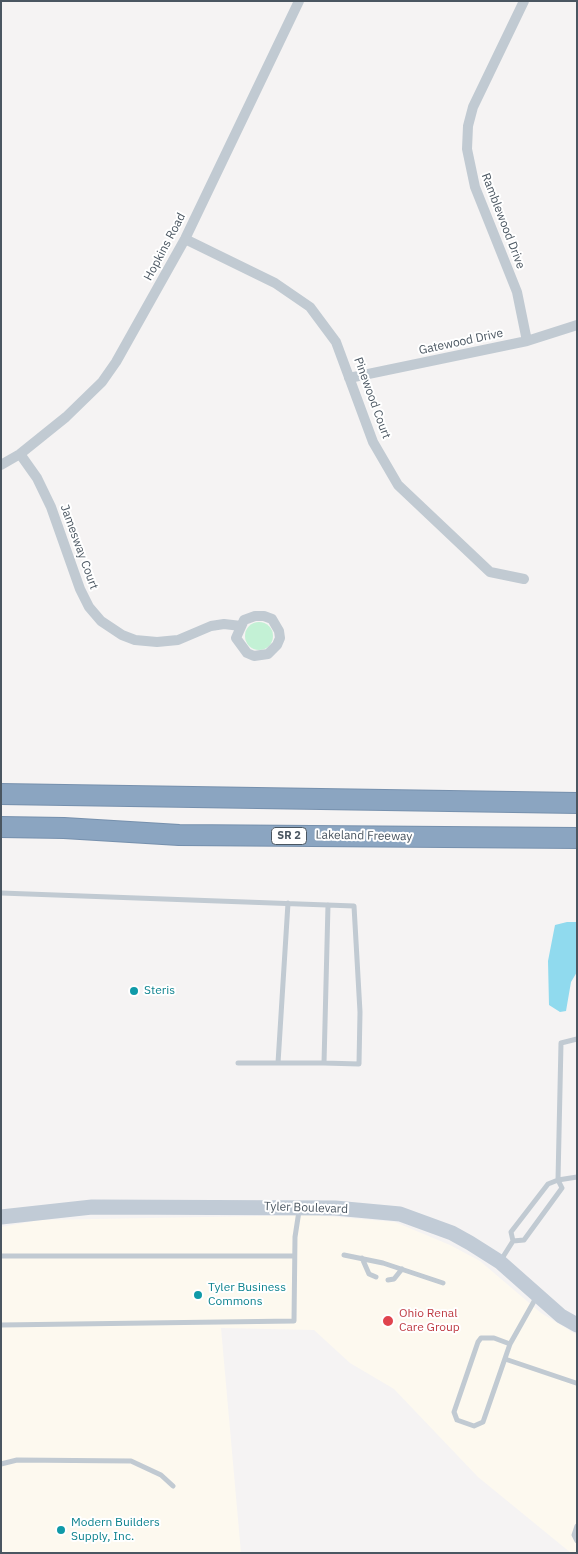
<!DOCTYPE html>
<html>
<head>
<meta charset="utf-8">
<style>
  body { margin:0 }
  #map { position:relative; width:578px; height:1554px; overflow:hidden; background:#f5f3f3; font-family:"IBM Plex Sans",sans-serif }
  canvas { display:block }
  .frame { position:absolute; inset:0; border:2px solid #4a5661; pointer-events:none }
</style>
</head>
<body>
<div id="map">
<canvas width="578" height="1554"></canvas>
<div class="frame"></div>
</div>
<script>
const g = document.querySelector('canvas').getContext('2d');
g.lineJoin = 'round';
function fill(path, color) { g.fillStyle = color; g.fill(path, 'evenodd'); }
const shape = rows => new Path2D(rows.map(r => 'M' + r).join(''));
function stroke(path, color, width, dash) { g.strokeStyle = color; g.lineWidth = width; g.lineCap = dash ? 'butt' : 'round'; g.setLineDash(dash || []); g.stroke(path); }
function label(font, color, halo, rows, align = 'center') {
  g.font = font + ' "IBM Plex Sans",sans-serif'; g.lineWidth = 4; g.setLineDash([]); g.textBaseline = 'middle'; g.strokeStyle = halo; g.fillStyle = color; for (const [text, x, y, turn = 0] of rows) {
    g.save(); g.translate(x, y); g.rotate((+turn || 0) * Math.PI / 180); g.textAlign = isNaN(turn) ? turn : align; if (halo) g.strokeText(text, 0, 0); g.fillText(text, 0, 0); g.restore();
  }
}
fill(shape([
  [315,1215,395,1222,450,1245,480,1261,541,1313,577,1335,577,1553,571,1553,478,1477,394,1389,350,1363,314,1330,221,1328,241,1553,1,1553,1,1227,40,1220]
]), '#fdf9ef');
fill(shape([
  '245 636a14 14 0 1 1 28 0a14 14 0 1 1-28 0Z'
]), '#c3f1d5');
fill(shape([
  [567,922,577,922,577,972,571,982,566,1011,560,1012,549,1005,548,961,555,925]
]), '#90daee');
const highway = shape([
  [1,794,577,803],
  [1,827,64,828,179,835,577,838]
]);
stroke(highway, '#7690ad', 22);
stroke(shape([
  [1,893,354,906,360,1012,359,1064,324,1063],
  [577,1039,561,1043,558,1180,577,1177],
  [238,1063,324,1063,328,905],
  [278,1063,288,903],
  [344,1255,383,1263,443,1283],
  [1,1256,294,1256],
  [362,1258,369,1274,376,1277],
  [501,1260,513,1241,511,1232,548,1184,558,1180,562,1188,524,1240,513,1241],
  [388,1280,394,1279,402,1269],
  [1,1325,294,1321,295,1237,299,1211],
  [510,1344,494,1338,481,1338,478,1342,454,1412,457,1420,474,1426,483,1422,510,1344,537,1296],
  [505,1359,576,1383],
  [1,1464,17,1460,131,1461,161,1475,173,1486],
  [577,1526,574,1535,577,1541]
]), '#c1cad2', 5);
stroke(shape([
  [524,1,473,107,468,126,467,149,475,187,517,292,527,341],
  [185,239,275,283,310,307,336,342,373,442,398,485,490,572,524,579],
  [349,378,527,341,577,325],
  [20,454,37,478,51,507,80,589,89,607,101,621,122,635,135,640,157,642,178,640,211,626,224,624,241,626],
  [1,465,20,454,66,417,102,382,116,362,185,239,299,1],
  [255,616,264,616,272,619,279,631,280,638,277,645,268,654,254,656,247,653,236,638,244,620,255,616]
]), '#c1cad2', 10);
stroke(shape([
  [1,1217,92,1207,335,1208,400,1214,452,1233,470,1243,500,1262,561,1316,577,1325]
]), '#c1cbd6', 15);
stroke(highway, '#8ba5c1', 20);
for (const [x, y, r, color] of [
  [134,991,5,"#0f9aa8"],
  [198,1295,5,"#0f9aa8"],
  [388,1321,6,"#e0444e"],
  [61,1530,5,"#0f9aa8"]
]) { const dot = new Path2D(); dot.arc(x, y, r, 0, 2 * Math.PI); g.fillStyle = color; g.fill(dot); stroke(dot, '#fff', 2); }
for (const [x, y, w] of [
  [289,836,35]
]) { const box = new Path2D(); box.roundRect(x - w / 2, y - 8.5, w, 17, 4); g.fillStyle = '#fff'; g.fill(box); stroke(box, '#4a5661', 1); }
label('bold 11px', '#4a5661', null, [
  ["SR 2",289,836]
]);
label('12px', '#4a5661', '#fff', [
  ["Ramblewood Drive",503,221,69],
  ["Hopkins Road",165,247,-62],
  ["Gatewood Drive",461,342,-12],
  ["Pinewood Court",372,398,70],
  ["Jamesway Court",79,547,70],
  ["Lakeland Freeway",364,836,1],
  ["Tyler Boulevard",306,1208,2]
]);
label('12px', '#0d838f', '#fff', [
  ["Steris",144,991],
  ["Tyler Business",208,1288],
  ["Commons",208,1302],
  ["Modern Builders",71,1523],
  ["Supply, Inc.",71,1537]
], 'left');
label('12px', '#be3a42', '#fff', [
  ["Ohio Renal",399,1314],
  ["Care Group",399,1328]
], 'left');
</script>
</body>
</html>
